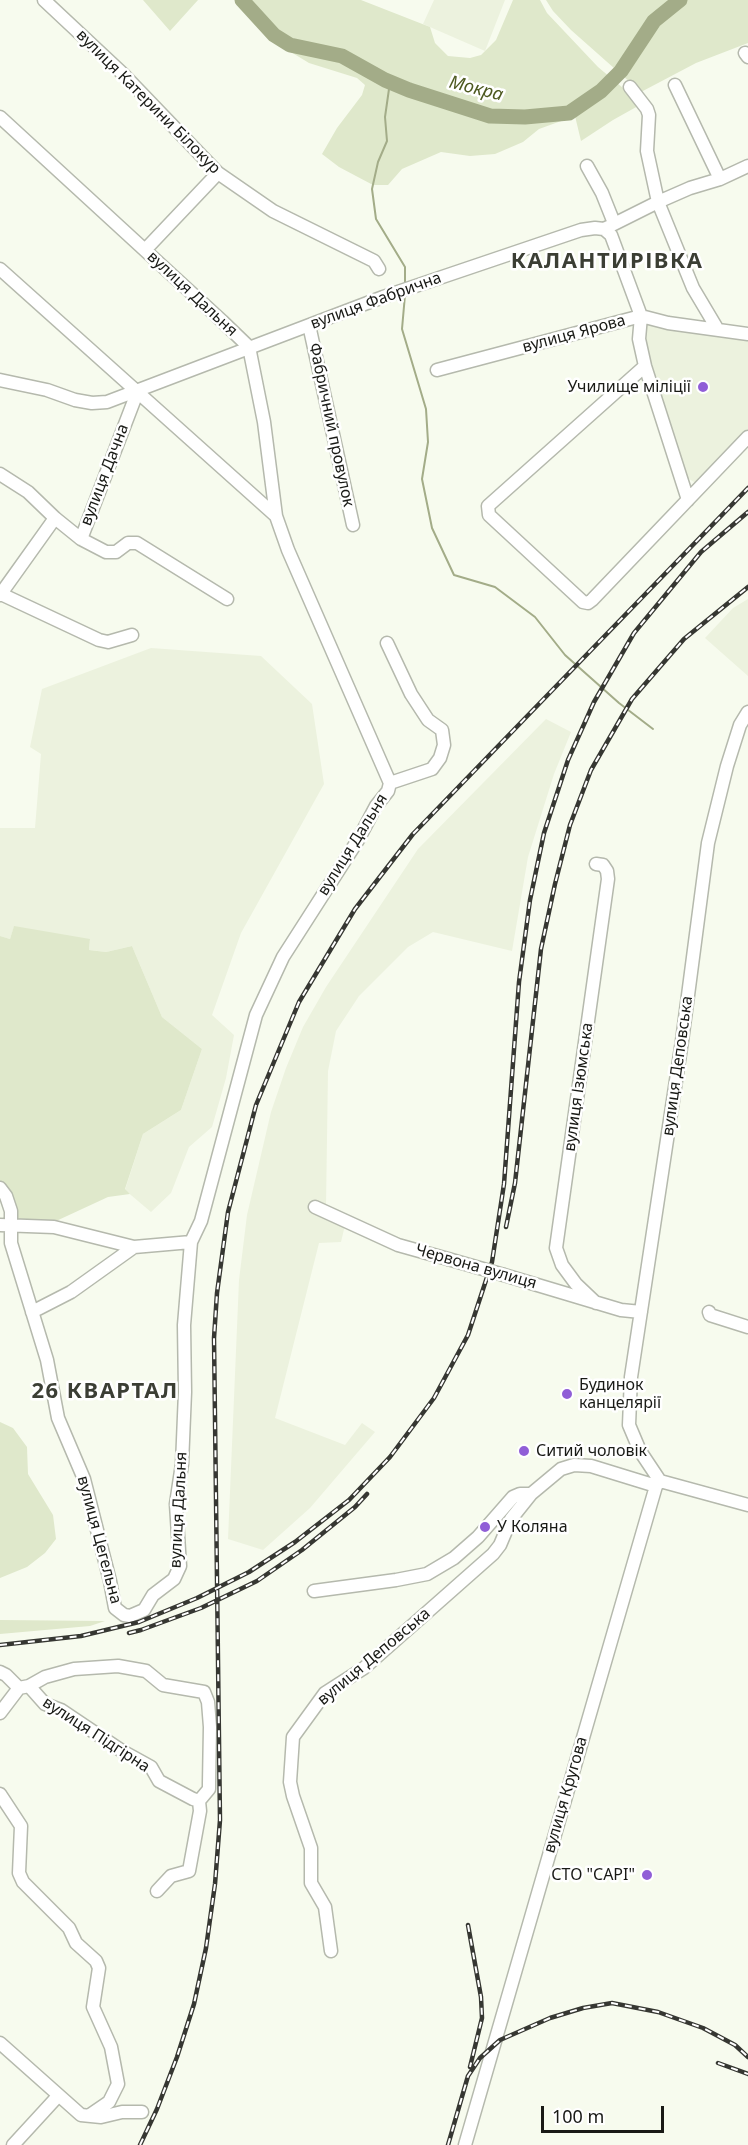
<!DOCTYPE html>
<html>
<head>
<meta charset="utf-8">
<style>
  body { margin:0 }
  #map { position:relative; width:748px; height:2145px; overflow:hidden; background:#f7fbee; font-family:"Noto Sans",sans-serif }
  canvas { display:block }
  .scale { position:absolute; left:541px; top:2106px; width:123px; height:27px; box-sizing:border-box; border:3px solid #191a16; border-top:0; padding-left:8px; font-size:18px; line-height:21px; white-space:nowrap; color:#191a16; -webkit-text-stroke:4px #fff; paint-order:stroke }
</style>
</head>
<body>
<div id="map">
<canvas width="748" height="2145"></canvas>
<div class="scale">100 m</div>
</div>
<script>
const g = document.querySelector('canvas').getContext('2d');
g.lineJoin = 'round';
function fill(path, color) { g.fillStyle = color; g.fill(path, 'evenodd'); }
const shape = rows => new Path2D(rows.map(r => 'M' + r).join(''));
function stroke(path, color, width, dash) { g.strokeStyle = color; g.lineWidth = width; g.lineCap = dash ? 'butt' : 'round'; g.setLineDash(dash || []); g.stroke(path); }
function label(font, color, halo, rows, align = 'center') {
  g.font = font + ' "Noto Sans",sans-serif'; g.lineWidth = 5; g.setLineDash([]); g.textBaseline = 'middle'; g.strokeStyle = halo; g.fillStyle = color; for (const [text, x, y, turn = 0] of rows) {
    g.save(); g.translate(x, y); g.rotate((+turn || 0) * Math.PI / 180); g.textAlign = isNaN(turn) ? turn : align; if (halo) g.strokeText(text, 0, 0); g.fillText(text, 0, 0); g.restore();
  }
}
fill(shape([
  [434,0,505,0,485,51,423,24],
  [647,324,748,339,748,433,701,483,694,482,686,477,644,341],
  [748,599,748,676,705,638,733,608],
  [151,648,261,656,312,704,324,784,241,933,212,1015,234,1035,226,1078,212,1127,189,1147,171,1193,151,1212,125,1190,143,1134,181,1110,202,1049,162,1017,132,946,106,952,89,950,90,940,14,927,10,939,0,936,0,828,35,828,41,754,30,747,42,689],
  [546,719,571,732,554,774,528,857,512,951,433,932,408,947,359,996,336,1031,328,1071,326,1206,345,1225,341,1242,319,1243,275,1418,345,1445,362,1423,375,1432,310,1508,263,1550,228,1539,239,1280,247,1215,271,1112,286,1068,303,1027,326,987,418,849]
]), '#ecf2de');
fill(shape([
  [143,0,198,0,170,31],
  [237,0,361,0,430,27,435,43,448,56,470,58,481,55,496,40,513,0,540,0,547,13,598,67,629,93,638,106,613,120,581,141,575,116,539,129,523,142,495,154,470,156,441,152,402,169,388,185,373,185,339,167,322,154,337,128,362,95,365,85,357,78,309,63,276,43],
  [546,0,748,0,748,43,696,63,641,92,571,30,553,11],
  [14,926,90,939,89,950,106,952,132,946,162,1017,202,1049,181,1110,143,1134,125,1189,130,1194,108,1197,54,1222,17,1219,0,1183,0,936,10,939],
  [0,1422,13,1428,27,1447,28,1474,53,1515,56,1539,45,1553,27,1567,0,1578],
  [0,1620,105,1621,90,1626,0,1634]
]), '#dfe8cb');
stroke(shape([
  [390,82,385,117,387,141,378,162,372,189,376,219,405,267,405,286],
  [405,295,402,329,426,409,428,442,422,479,432,528,454,575,495,587,535,617,565,655,619,703,653,729]
]), '#a3ac88', 2);
stroke(shape([
  [242,0,274,35,290,45,342,56,385,80,409,90,490,116,525,117,569,113,601,91,621,71,654,21,680,0]
]), '#a3ac88', 15);
const minor = shape([
  [44,0,123,74,218,173,273,211,374,261,379,269],
  [745,53,748,57],
  [675,85,720,179],
  [630,87,647,109,649,115,647,151,658,202,693,288,718,330],
  [0,117,222,321,249,347,264,422,276,516,288,550,390,783,388,791,376,806,358,840,283,957,256,1015,201,1221,191,1242,184,1325,185,1392,182,1464,176,1504,180,1566,174,1579,153,1595,144,1610,130,1616,124,1615,115,1608,110,1581,84,1479,58,1418,47,1360,11,1243,11,1211,6,1196,0,1188],
  [587,166,602,193,614,223],
  [604,229,611,235,641,316,639,339,645,366,688,500],
  [145,250,218,173],
  [0,269,276,516],
  [309,325,353,525],
  [645,366,488,506,489,515,583,602,588,603,592,600,748,437],
  [437,370,641,316,668,323,748,334],
  [0,380,47,390,75,400,92,403,107,402,383,297,581,230,595,228,604,229,658,202,690,188,720,179,748,166],
  [0,474,28,492,55,518],
  [81,539,106,552,116,552,128,543,137,543,227,599],
  [1,594,99,640,108,642,132,635],
  [0,595,55,518,81,539,137,393],
  [387,643,411,694,428,720,442,730,444,745,440,758,432,769,390,783],
  [748,712,740,725,727,766,708,843,682,1041,631,1377,629,1425,640,1451,660,1481,748,1505],
  [596,864,603,865,607,871,608,879,556,1248,562,1265,576,1284,596,1303],
  [315,1207,398,1245,448,1259],
  [0,1225,54,1227,134,1247],
  [504,1275,621,1310,641,1312],
  [32,1312,71,1292,134,1247,191,1242],
  [709,1312,710,1315,748,1327],
  [314,1591,396,1580,427,1574,454,1558,478,1537,513,1497,520,1494,531,1494,561,1469,574,1465,591,1466,656,1486],
  [0,1672,6,1675,19,1688],
  [29,1686,45,1677,74,1669,118,1666,146,1671,163,1685,204,1692,208,1702,210,1727,209,1783,209,1789,199,1801],
  [0,1713,19,1688,29,1686,45,1704,61,1710,122,1751,151,1767,159,1781,193,1799,199,1801,200,1811,189,1871,171,1876,157,1891],
  [0,1794,21,1826,19,1873,23,1882,69,1928,76,1943,96,1961,99,1968,93,2007,111,2047,118,2084,109,2102,90,2115],
  [331,1951,325,1907,311,1883,311,1848,293,1796,290,1782,293,1737,325,1693,364,1668,493,1554,500,1545,511,1519,531,1494],
  [0,2043,81,2115,101,2117,122,2112,142,2112],
  [13,2145,58,2096],
  [465,2145,656,1486,660,1481]
]);
stroke(minor, '#b5b9ad', 15);
stroke(minor, '#fff', 12);
const rail = shape([
  [506,1227,515,1183,541,949,555,884,570,825,591,770,632,699,684,639,748,587],
  [129,1633,141,1630,201,1608,257,1581,302,1550,355,1507,367,1494],
  [0,1645,81,1636,139,1622,197,1598,249,1572,295,1542,349,1500,390,1457,434,1398,468,1335,492,1262,504,1184,519,982,530,900,544,833,568,760,594,702,634,633,701,552,748,512],
  [468,1925,481,1997,482,2018,470,2067],
  [718,2063,748,2074],
  [140,2145,157,2109,177,2057,194,2004,206,1948,215,1884,220,1820,214,1338,217,1293,228,1212,256,1105,299,1002,355,909,413,834,748,488],
  [448,2145,468,2076,480,2058,500,2040,550,2018,583,2008,612,2003,658,2012,703,2028,735,2045,748,2057]
]);
stroke(rail, '#363732', 4.5);
stroke(rail, '#fff', 2, [7]);
const minorBridge = shape([
  [448,1259,504,1275]
]);
stroke(minorBridge, '#b5b9ad', 15, []);
stroke(minorBridge, '#fff', 12);
for (const [x, y, r, color] of [
  [703,387,6,"#905ed7"],
  [567,1394,6,"#905ed7"],
  [524,1451,6,"#905ed7"],
  [485,1527,6,"#905ed7"],
  [647,1875,6,"#905ed7"]
]) { const dot = new Path2D(); dot.arc(x, y, r, 0, 2 * Math.PI); g.fillStyle = color; g.fill(dot); stroke(dot, '#fff', 2); }
label('16px', '#191a16', '#fff', [
  ["вулиця Катерини Білокур",148,102,45],
  ["вулиця Дальня",192,294,43],
  ["вулиця Фабрична",376,301,-20],
  ["вулиця Ярова",574,334,-15],
  ["Фабричний провулок",331,425,78],
  ["вулиця Дачна",105,475,-69],
  ["вулиця Дальня",353,845,-58],
  ["вулиця Деповська",678,1066,-82],
  ["вулиця Ізюмська",579,1087,-82],
  ["Червона вулиця",476,1267,16],
  ["вулиця Дальня",179,1510,-87],
  ["вулиця Цегельна",99,1540,75],
  ["вулиця Деповська",374,1657,-40],
  ["вулиця Підгірна",96,1735,33],
  ["вулиця Кругова",566,1795,-74]
]);
label('16px', '#191a16', '#fff', [
  ["Училище міліції",691,387,"right"],
  ["Будинок",579,1385],
  ["канцелярії",579,1403],
  ["Ситий чоловік",536,1451],
  ["У Коляна",497,1527],
  ["СТО \"CAPI\"",635,1875,"right"]
], 'left');
label('italic 18px', '#4d5920', '#fff', [
  ["Мокра",476,89,14]
]);
g.letterSpacing = '1.5px';
label('bold 22px', '#3b3e34', '#fff', [
  ["КАЛАНТИРІВКА",607,262],
  ["26 КВАРТАЛ",105,1392]
]);
g.letterSpacing = '0px';
</script>
</body>
</html>
